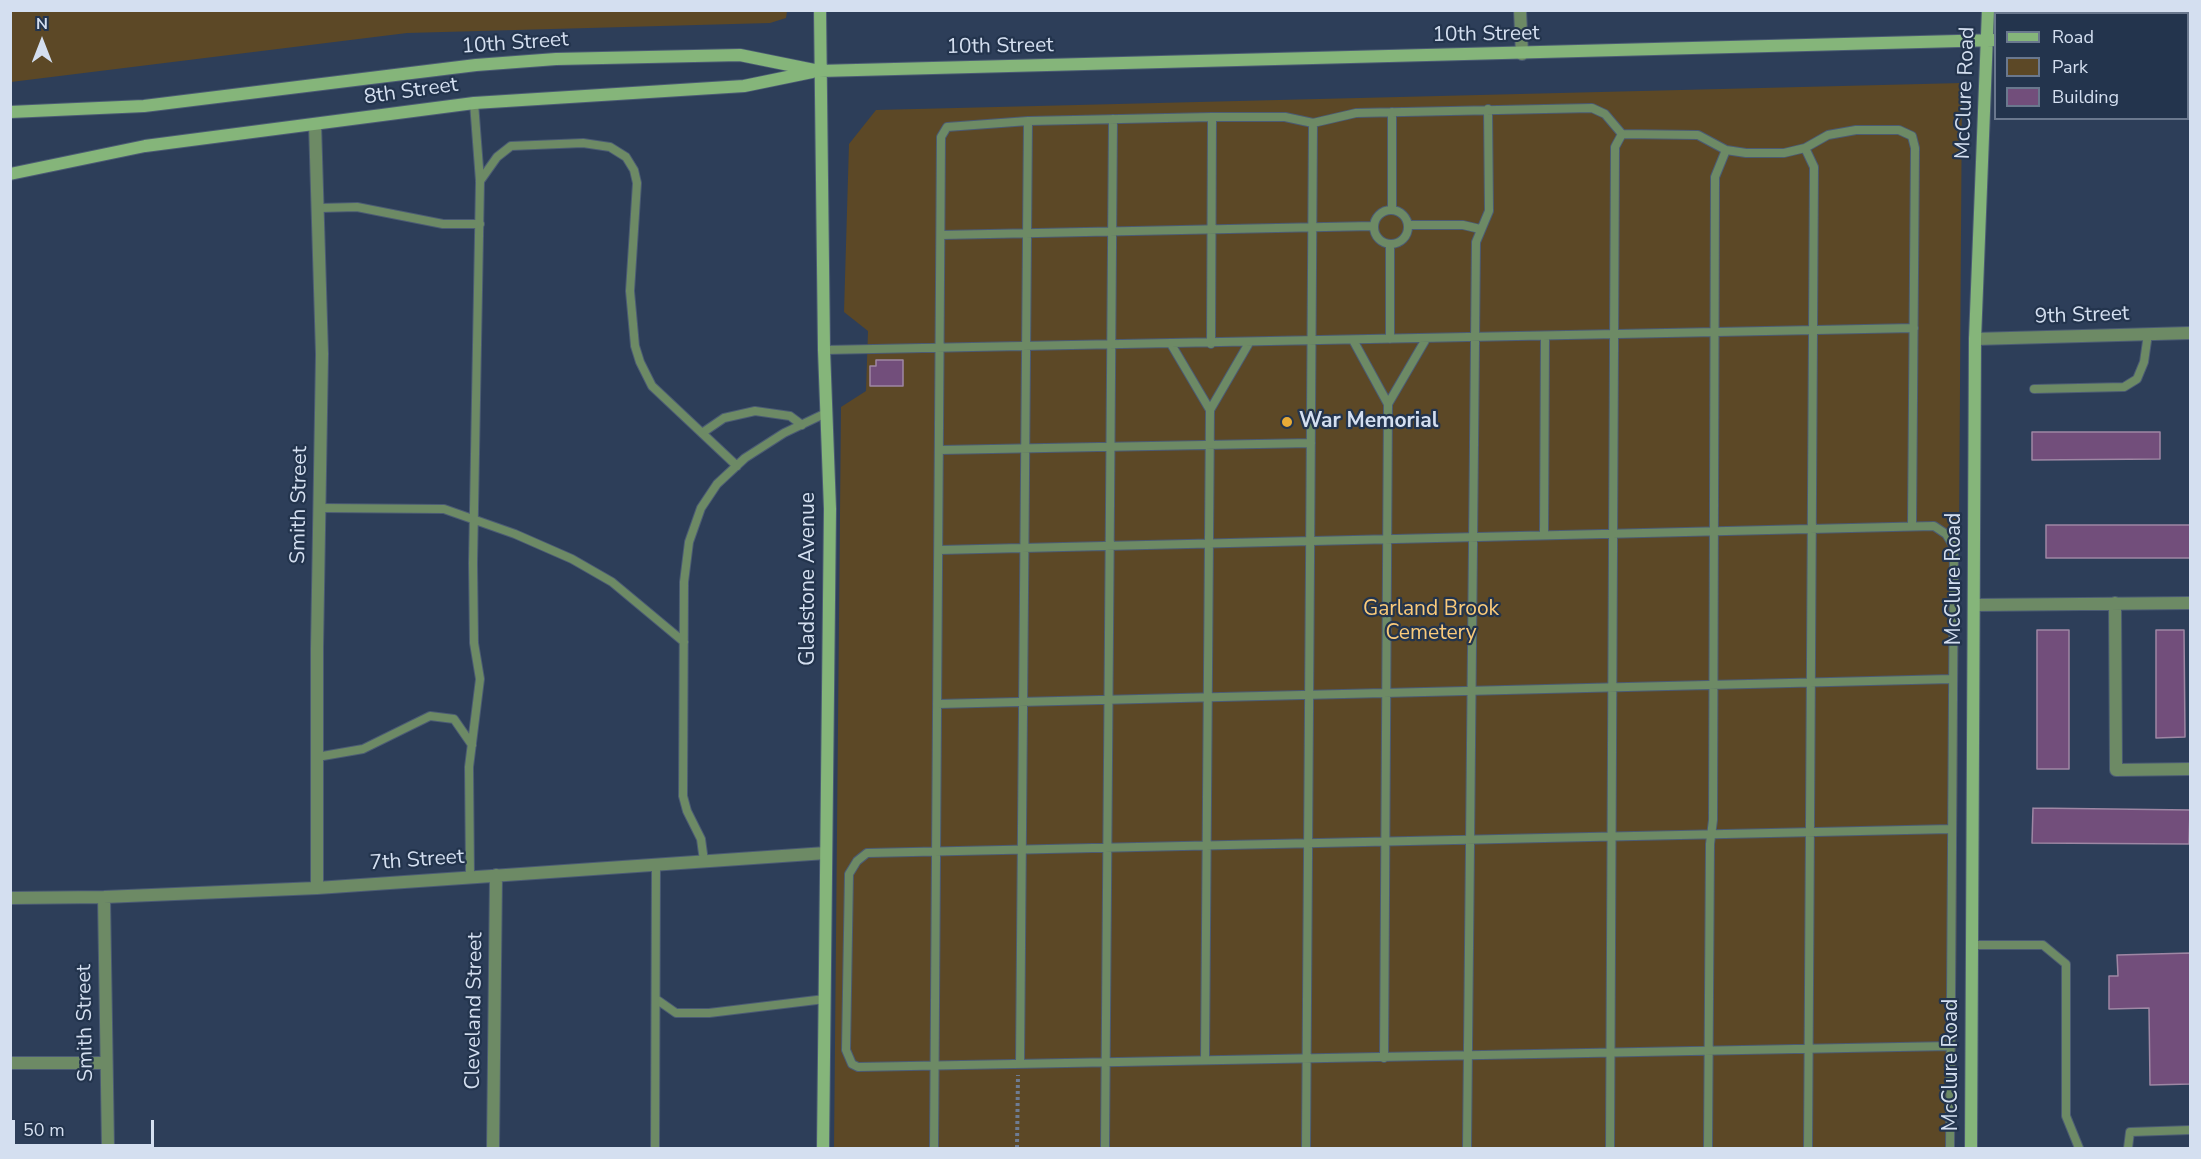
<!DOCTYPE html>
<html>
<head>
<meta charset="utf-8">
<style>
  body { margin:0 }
  #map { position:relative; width:2201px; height:1159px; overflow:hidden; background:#2d3e59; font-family:"Nunito Sans",sans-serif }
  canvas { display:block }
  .frame { position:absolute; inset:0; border:12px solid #d4dff0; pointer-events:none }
  .legend { position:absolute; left:1994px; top:12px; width:195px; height:108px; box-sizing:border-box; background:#23344d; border:2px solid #6a788e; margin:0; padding:8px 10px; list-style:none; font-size:18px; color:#d4dff0 }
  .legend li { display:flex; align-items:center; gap:12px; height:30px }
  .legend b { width:30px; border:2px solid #6a788e }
  .north { position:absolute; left:12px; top:12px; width:60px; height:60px; -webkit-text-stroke:4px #23344d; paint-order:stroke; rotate:0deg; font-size:16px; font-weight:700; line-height:24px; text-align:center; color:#d4dff0 }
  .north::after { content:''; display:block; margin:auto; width:21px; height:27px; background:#d4dff0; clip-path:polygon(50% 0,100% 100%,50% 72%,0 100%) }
  .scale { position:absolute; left:12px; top:1120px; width:142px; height:27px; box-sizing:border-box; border:3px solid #d4dff0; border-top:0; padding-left:8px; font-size:18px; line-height:21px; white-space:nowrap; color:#d4dff0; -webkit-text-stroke:4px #23344d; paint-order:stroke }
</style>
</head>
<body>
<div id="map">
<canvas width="2201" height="1159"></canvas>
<div class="frame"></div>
<ul class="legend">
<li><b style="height:8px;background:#85b57a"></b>Road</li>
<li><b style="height:16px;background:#5c4826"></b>Park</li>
<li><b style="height:16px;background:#724e7b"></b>Building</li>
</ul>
<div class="north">N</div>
<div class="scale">50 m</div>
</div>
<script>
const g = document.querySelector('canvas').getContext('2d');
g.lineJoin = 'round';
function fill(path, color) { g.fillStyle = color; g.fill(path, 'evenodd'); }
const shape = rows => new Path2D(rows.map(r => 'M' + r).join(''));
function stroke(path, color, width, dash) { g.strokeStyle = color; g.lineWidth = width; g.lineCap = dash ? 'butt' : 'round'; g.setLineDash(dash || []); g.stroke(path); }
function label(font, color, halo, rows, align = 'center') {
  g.font = font + ' "Nunito Sans",sans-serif'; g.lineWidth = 4.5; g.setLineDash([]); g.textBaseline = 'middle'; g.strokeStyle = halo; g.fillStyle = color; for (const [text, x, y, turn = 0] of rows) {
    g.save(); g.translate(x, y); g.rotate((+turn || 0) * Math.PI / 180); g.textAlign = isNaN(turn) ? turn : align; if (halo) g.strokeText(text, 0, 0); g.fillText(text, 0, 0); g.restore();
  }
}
fill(shape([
  [10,11,11,10,787,11,786,18,770,23,407,33,11,82],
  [1962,83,1955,1148,834,1148,841,407,866,391,868,331,844,312,849,144,876,110]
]), '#5c4826');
const building = shape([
  [876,360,903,360,903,386,870,386,870,366,876,366,876,360],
  [2032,432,2160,432,2160,459,2032,460,2032,432],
  [2046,525,2190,525,2190,558,2046,558,2046,525],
  [2037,630,2069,630,2069,769,2037,769,2037,630],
  [2156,630,2184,630,2185,737,2156,738,2156,630],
  [2033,808,2190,810,2189,844,2032,843,2033,808],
  [2190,953,2190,1084,2150,1085,2149,1008,2109,1009,2109,976,2118,976,2117,955,2190,953]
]);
fill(building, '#724e7b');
stroke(building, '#9e87a4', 1.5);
const lane = shape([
  [1392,112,1392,209],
  [1805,148,1814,167,1808,1148],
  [480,181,497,157,511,146,583,143,610,147,626,157,634,170,637,183,630,291,635,346,640,362,652,386,737,466],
  [319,208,357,207,443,224,480,224],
  '1374 227a17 17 0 1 1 34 0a17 17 0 1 1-34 0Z',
  [1408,225,1463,225,1480,229],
  [941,235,1373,226],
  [1390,339,1390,244],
  [1353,340,1388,404],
  [1171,344,1210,410],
  [1211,344,1212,117],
  [824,350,1914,328],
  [2034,389,2124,387,2137,379,2144,362,2148,334],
  [702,433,724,418,755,411,790,416,802,425],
  [939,450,1311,443],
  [319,508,444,509,515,534,572,559,612,582,684,642],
  [1544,534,1545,336],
  [939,550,1934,526,1946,534,1954,547,1950,1148],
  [937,704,1952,679],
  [317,757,363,749,430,716,454,719,472,745],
  [1951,829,867,853,857,861,849,874,846,1050,852,1064,858,1067,1951,1046],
  [704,861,701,839,687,811,683,796,684,582,689,542,701,508,717,484,745,458,784,433,826,413],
  [470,877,469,767,480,679,474,643,473,563,480,181,474,103],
  [1972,945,2043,945,2066,964,2066,1116,2079,1148],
  [656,999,676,1013,709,1013,825,999],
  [1384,1058,1388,404,1426,339],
  [1205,1060,1210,410,1249,343],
  [1020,1063,1028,121],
  [655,1148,656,864],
  [934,1148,941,137,947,127,1028,121,1212,117,1285,117,1313,123,1356,113,1592,108,1605,114,1622,134,1698,135,1726,150,1746,153,1784,153,1805,148,1828,135,1856,130,1899,130,1912,136,1915,148,1912,525],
  [1105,1148,1113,119],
  [1306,1148,1313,123],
  [1467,1148,1476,242,1489,211,1488,109],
  [1610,1148,1615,147,1622,134],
  [1708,1148,1710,844,1713,820,1715,177,1726,150],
  [2128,1148,2130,1132,2190,1130]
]);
const street = shape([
  [1520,10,1522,54],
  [315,124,322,354,317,648,317,888],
  [1975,339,2190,333],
  [2115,603,2116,770,2190,769],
  [1974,605,2190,603],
  [104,897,108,1148],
  [10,898,104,897,317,888,826,853],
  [10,1063,106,1063],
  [493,1148,496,875]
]);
const secondary = shape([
  [820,10,824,350,830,509,823,1148],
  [2188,41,2190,41],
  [10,112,144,106,476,65,556,59,740,55,819,71,1996,40],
  [10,174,145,146,474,103,744,86,812,72],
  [1971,1148,1975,339,1988,10]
]);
stroke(lane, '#4b5b74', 10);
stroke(street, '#4b5b74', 14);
stroke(secondary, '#4b5b74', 14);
stroke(shape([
  [1017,1148,1018,1075]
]), '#6e7c93', 4, [3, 3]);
stroke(lane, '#6d8a65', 8);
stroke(street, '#6d8a65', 12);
stroke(secondary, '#85b57a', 12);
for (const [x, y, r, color] of [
  [1287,422,6,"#e8ab37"]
]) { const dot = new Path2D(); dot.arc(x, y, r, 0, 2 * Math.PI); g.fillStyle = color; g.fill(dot); stroke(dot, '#23344d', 2); }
label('21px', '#d4dff0', '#23344d', [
  ["10th Street",1486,35,-1],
  ["10th Street",515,44,-4],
  ["10th Street",1000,47,-1],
  ["8th Street",411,92,-8],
  ["McClure Road",1966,93,-88],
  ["9th Street",2082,316,-2],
  ["Smith Street",300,505,-89],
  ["Gladstone Avenue",809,579,-90],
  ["McClure Road",1955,579,-90],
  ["7th Street",417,861,-4],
  ["Cleveland Street",475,1011,-89],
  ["Smith Street",86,1023,-91],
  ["McClure Road",1952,1065,-90]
]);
label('bold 21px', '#d4dff0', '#23344d', [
  ["War Memorial",1299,422]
], 'left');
label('21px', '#faca7a', '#23344d', [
  ["Garland Brook",1431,610],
  ["Cemetery",1431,634]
]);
</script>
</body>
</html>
